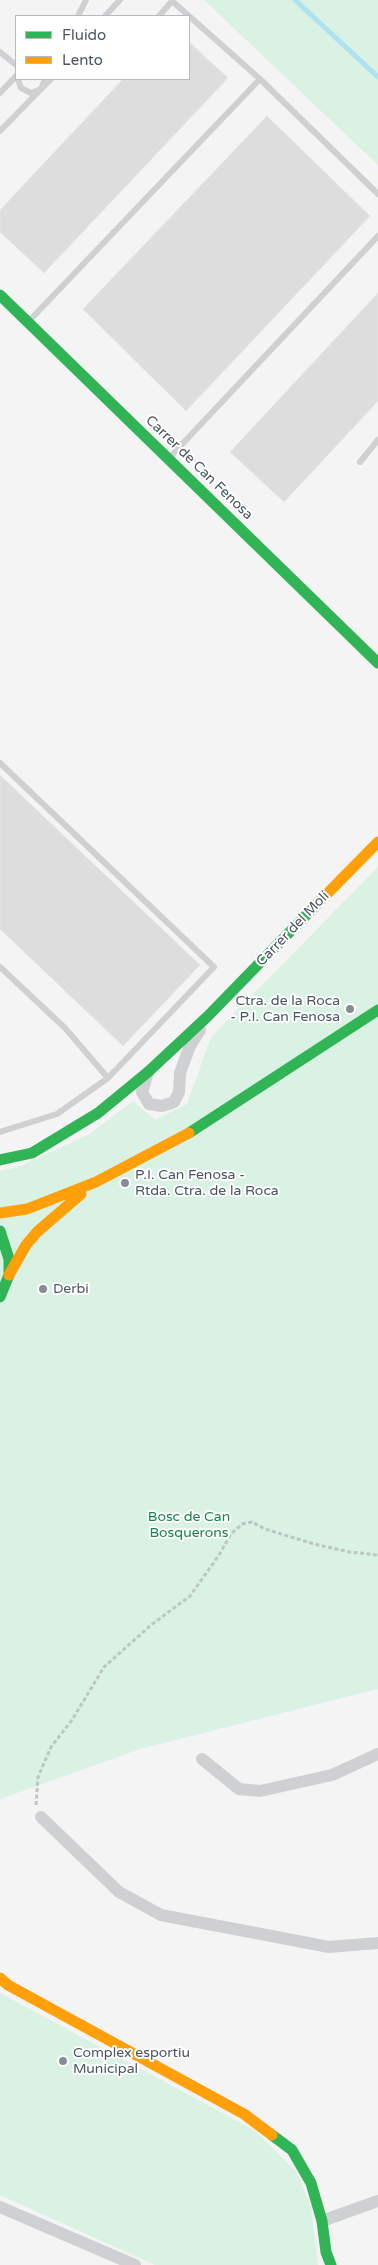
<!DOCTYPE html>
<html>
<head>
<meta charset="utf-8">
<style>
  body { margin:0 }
  #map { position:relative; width:378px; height:2265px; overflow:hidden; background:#f4f4f4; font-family:"Varela Round",sans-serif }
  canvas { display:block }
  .legend { position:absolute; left:15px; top:15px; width:175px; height:65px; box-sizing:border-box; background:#fff; border:1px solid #b7bbc0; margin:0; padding:6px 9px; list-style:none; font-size:15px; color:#4a5661 }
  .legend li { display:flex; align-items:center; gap:10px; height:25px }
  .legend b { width:25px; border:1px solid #b7bbc0 }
</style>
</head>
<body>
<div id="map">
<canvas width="378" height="2265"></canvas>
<ul class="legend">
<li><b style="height:6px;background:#30b455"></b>Fluido</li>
<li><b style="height:6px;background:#ff9f0a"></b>Lento</li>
</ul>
</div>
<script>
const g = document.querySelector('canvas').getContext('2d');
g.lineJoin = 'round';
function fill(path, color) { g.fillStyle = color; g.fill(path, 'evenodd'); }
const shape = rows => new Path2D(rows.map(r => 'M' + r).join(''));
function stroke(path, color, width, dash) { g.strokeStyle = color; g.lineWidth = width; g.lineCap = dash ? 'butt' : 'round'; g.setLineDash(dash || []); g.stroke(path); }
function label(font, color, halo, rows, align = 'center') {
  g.font = font + ' "Varela Round",sans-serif'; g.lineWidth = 4; g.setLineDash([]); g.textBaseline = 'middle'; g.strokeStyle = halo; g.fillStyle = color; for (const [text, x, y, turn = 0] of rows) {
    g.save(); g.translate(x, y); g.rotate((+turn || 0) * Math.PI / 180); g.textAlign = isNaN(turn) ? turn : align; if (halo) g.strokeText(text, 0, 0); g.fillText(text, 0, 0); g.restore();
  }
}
fill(shape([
  [204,0,378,0,378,165],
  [378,867,378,1689,140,1749,0,1799,0,1171,18,1167,88,1135,133,1101,155,1120,187,1104,211,1037],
  [0,1993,254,2130,296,2171,311,2206,318,2265,155,2265,0,2195]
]), '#d9f2e3');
stroke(shape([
  [295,0,378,77]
]), '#aee2f0', 5);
const building = shape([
  [189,42,228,78,44,273,0,232,0,210,123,79,189,79,189,42],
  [267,116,370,216,186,411,83,309,267,116],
  [378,293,378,401,284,502,230,452,378,293],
  [0,775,200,965,123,1046,0,929,0,775]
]);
fill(building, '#ddddde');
stroke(building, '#e5e6e7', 1);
stroke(shape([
  [36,1805,38,1777,51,1747,72,1720,104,1667,151,1625,190,1596,219,1555,231,1534,242,1524,252,1522,265,1529,314,1544,350,1552,378,1555]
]), '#bcc7c4', 3, [4, 2.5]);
stroke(shape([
  [78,16,86,0],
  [105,16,120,0],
  [159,16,172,1,189,16],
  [189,16,260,79],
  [0,52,16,65],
  [18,79,21,88,31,93,41,89,45,79],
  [0,93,16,76],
  [0,131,51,79],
  [29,321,260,79,378,194],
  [170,457,378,236],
  [360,462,378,440],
  [0,763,214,967,108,1078],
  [0,967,65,1028,108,1078,57,1114,0,1132]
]), '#ced0d2', 6);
stroke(shape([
  [148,1072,142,1092,149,1104,162,1106,174,1102,179,1092,180,1073,190,1046,200,1030],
  [202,1759,239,1789,260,1791,332,1775,378,1754],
  [41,1817,119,1892,161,1915,329,1947,378,1943],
  [0,2207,135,2265],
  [322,2221,378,2201]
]), '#ced0d2', 12);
stroke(shape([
  [0,295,378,663],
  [189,1133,378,1010],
  [0,1160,32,1153,98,1113,148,1072,208,1016,318,903],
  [0,1231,9,1259,9,1275,0,1297],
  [272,2135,292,2150,311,2183,322,2221,326,2252,331,2265]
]), '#30b455', 11);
stroke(shape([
  [318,903,378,842],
  [0,1213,27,1209,96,1182,189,1133],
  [9,1275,26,1245,37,1232,81,1194],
  [0,1978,8,1985,244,2114,272,2135]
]), '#ff9f0a', 11);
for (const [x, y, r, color] of [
  [350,1009,5,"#868d94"],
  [125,1183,5,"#868d94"],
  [43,1289,5,"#868d94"],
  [63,2061,5,"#868d94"]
]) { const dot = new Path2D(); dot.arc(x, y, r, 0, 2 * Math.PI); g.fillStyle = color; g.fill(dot); stroke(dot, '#fff', 2); }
label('14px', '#4a5661', '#fff', [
  ["Carrer de Can Fenosa",199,468,44],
  ["Carrer del Molí",293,929,-46]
]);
label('14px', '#4a5661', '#fff', [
  ["Ctra. de la Roca",340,1001,"right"],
  ["- P.I. Can Fenosa",340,1017,"right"],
  ["P.I. Can Fenosa -",135,1175],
  ["Rtda. Ctra. de la Roca",135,1191],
  ["Derbi",53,1289],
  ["Complex esportiu",73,2053],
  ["Municipal",73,2069]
], 'left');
label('14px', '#17864f', '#fff', [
  ["Bosc de Can",189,1517],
  ["Bosquerons",189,1533]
]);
</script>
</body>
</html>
